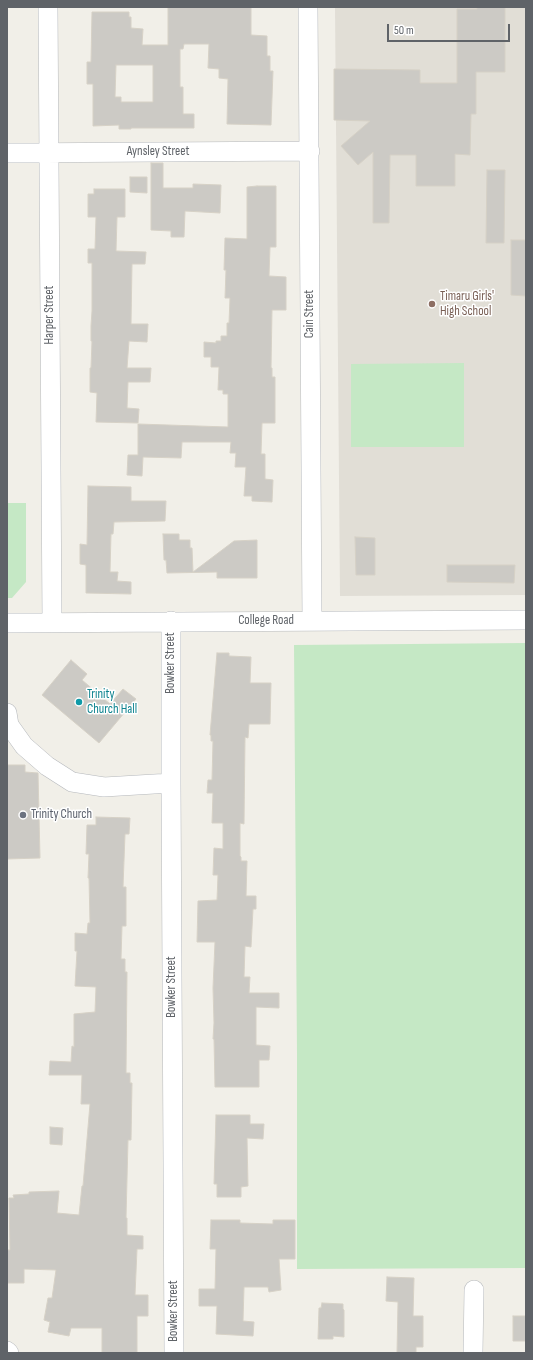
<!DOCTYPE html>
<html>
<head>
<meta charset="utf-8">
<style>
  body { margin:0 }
  #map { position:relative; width:533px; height:1360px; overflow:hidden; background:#f1efe8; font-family:"Sofia Sans Condensed",sans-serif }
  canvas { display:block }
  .frame { position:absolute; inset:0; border:8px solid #5f6368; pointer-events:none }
  .scale { position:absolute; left:387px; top:24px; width:123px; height:18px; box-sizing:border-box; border:2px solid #5f6368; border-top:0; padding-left:5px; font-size:12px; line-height:14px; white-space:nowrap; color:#5f6368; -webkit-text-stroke:3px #fff; paint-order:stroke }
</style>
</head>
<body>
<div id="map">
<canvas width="533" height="1360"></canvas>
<div class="frame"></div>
<div class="scale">50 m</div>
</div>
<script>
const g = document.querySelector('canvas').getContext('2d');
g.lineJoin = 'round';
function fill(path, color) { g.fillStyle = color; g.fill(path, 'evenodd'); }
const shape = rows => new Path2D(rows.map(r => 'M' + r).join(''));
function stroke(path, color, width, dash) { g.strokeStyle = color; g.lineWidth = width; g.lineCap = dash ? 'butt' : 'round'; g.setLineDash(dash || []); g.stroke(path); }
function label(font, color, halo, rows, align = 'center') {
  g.font = font + ' "Sofia Sans Condensed",sans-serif'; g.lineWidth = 3; g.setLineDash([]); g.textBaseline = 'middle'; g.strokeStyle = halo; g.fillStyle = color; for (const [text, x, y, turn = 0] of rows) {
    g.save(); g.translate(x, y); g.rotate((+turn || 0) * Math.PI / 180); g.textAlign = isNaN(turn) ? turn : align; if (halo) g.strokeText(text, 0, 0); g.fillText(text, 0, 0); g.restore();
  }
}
fill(shape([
  [335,7,526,7,526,595,340,596]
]), '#e1ded6');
fill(shape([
  [464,363,464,447,351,447,351,364],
  [7,503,26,503,26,582,12,598,7,598],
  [526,643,526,1268,297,1269,297,1055,294,645]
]), '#c5e8c5');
const building = shape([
  [168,7,251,7,251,35,267,36,267,56,270,56,270,71,273,71,271,125,227,124,228,79,219,78,219,69,208,68,209,44,184,44,183,49,180,49,180,87,183,87,183,114,194,114,194,128,131,128,131,129,119,129,119,125,93,126,93,84,87,84,87,62,91,62,92,12,129,12,129,17,131,17,131,28,143,29,142,45,168,45,168,7],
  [116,65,153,65,153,102,121,102,121,97,115,97,116,65],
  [477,7,505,7,505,72,476,72,476,114,471,114,470,155,455,154,455,186,416,186,416,155,390,155,389,223,373,223,373,152,358,165,341,146,370,121,334,120,334,69,420,70,420,83,457,83,457,9,477,9,477,7],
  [151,163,163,163,163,188,193,188,193,184,221,185,220,213,185,211,184,237,171,237,171,231,151,230,151,163],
  [487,170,505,170,504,243,486,243,487,170],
  [130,177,147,177,147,193,130,192,130,177],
  [257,186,276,186,276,247,270,247,269,276,286,277,286,310,272,310,271,368,272,368,272,377,275,377,275,423,262,423,261,454,265,454,265,479,273,480,272,502,252,501,252,496,244,496,246,467,235,467,236,453,230,453,231,442,182,442,181,458,143,457,142,476,127,475,128,455,138,455,138,424,228,427,228,394,223,394,223,390,218,390,219,367,211,367,211,357,204,357,204,342,216,343,216,341,221,341,221,336,227,336,227,323,229,323,230,298,225,298,226,270,224,270,225,238,247,239,247,187,257,186],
  [94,189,125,189,125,217,117,217,116,251,146,252,145,264,132,264,131,324,148,324,147,342,129,341,127,368,151,368,150,382,128,382,127,408,139,409,138,423,96,422,97,393,90,392,90,368,91,368,92,341,91,341,91,326,92,311,92,263,88,263,88,249,95,249,96,217,88,217,88,194,94,194,94,189],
  [511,240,526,240,526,296,511,295,511,240],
  [88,486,131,487,131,501,166,501,165,521,114,522,113,534,111,534,110,572,118,572,117,581,131,582,131,594,86,593,86,565,80,564,80,544,87,545,88,486],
  [163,534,179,534,179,540,190,540,190,548,192,548,193,572,234,541,257,540,257,578,217,578,217,572,167,573,166,560,164,560,163,534],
  [355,537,375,538,375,575,356,575,355,537],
  [447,565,515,565,514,583,447,582,447,565],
  [217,653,229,653,229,656,251,657,250,683,271,683,270,724,249,724,248,738,245,737,244,824,240,823,240,856,241,857,241,861,247,861,246,896,256,896,256,909,253,909,251,947,245,946,244,977,250,977,249,993,279,993,279,1008,256,1007,256,1045,270,1046,269,1060,259,1060,259,1087,215,1087,214,1039,213,1039,214,1023,213,988,215,942,197,942,198,901,217,900,218,875,213,875,214,848,223,849,223,823,212,823,213,793,207,793,208,780,212,780,213,741,211,741,211,735,210,735,217,653],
  [71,660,87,674,82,680,110,704,123,689,136,699,99,743,42,695,71,660],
  [7,765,25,765,25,772,38,773,40,858,7,859,7,765],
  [96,817,130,818,129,834,125,834,123,887,126,887,126,926,122,926,121,959,125,959,125,972,127,972,126,1073,130,1073,130,1083,132,1083,131,1140,128,1140,126,1218,127,1218,127,1235,143,1236,143,1249,137,1249,135,1295,148,1295,148,1316,137,1316,137,1353,102,1353,102,1328,71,1328,69,1336,48,1332,50,1322,44,1320,48,1298,52,1298,56,1270,24,1269,24,1283,7,1283,7,1250,10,1250,9,1198,14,1198,13,1195,29,1194,29,1192,59,1191,57,1213,79,1215,82,1186,83,1186,90,1104,81,1104,82,1075,49,1075,50,1061,71,1062,72,1046,74,1047,74,1014,95,1012,96,987,75,986,77,951,75,951,75,933,87,934,88,923,90,923,89,878,88,878,89,854,86,854,87,825,96,825,96,817],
  [216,1115,250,1115,250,1124,264,1124,263,1139,247,1138,248,1186,241,1187,241,1197,217,1197,217,1184,214,1184,216,1115],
  [50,1127,63,1128,62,1145,50,1144,50,1127],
  [211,1220,240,1220,240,1223,273,1224,273,1220,295,1220,295,1259,279,1259,281,1290,269,1292,268,1287,244,1287,243,1321,254,1322,253,1336,216,1334,217,1306,199,1306,199,1289,215,1289,216,1249,210,1249,211,1220],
  [387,1277,414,1278,413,1316,423,1316,423,1347,416,1347,416,1353,397,1353,398,1302,386,1301,387,1277],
  [322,1303,343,1304,343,1309,344,1310,344,1337,333,1336,333,1339,318,1339,319,1308,321,1308,322,1303],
  [513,1316,526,1316,526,1341,513,1341,513,1316]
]);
fill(building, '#cccac5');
stroke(building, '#d6d1c6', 1);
const minor = shape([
  [48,7,52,622],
  [308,7,312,621],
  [7,153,310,151],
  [171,621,171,783,174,1353],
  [7,623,526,620],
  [7,713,9,725,24,746,47,766,72,782,104,787,171,783],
  [7,1351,9,1353],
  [473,1353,474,1290]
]);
stroke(minor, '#b5b8bc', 20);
stroke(minor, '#fff', 19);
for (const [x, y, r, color] of [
  [432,304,4,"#8d6e63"],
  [79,702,4,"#0f9aa8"],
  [23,815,4,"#6b7280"]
]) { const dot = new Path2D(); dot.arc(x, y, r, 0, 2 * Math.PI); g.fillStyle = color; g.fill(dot); stroke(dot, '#fff', 1.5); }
label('13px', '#5f6368', '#fff', [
  ["Aynsley Street",158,152],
  ["Cain Street",310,314,-90],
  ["Harper Street",50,315,-90],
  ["College Road",266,621],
  ["Bowker Street",171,663,-90],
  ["Bowker Street",172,987,-90],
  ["Bowker Street",174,1311,-90]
]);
label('13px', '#785e54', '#fff', [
  ["Timaru Girls'",440,297],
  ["High School",440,312]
], 'left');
label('13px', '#0d838f', '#fff', [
  ["Trinity",87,695],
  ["Church Hall",87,710]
], 'left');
label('13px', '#5b616d', '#fff', [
  ["Trinity Church",31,815]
], 'left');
</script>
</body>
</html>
